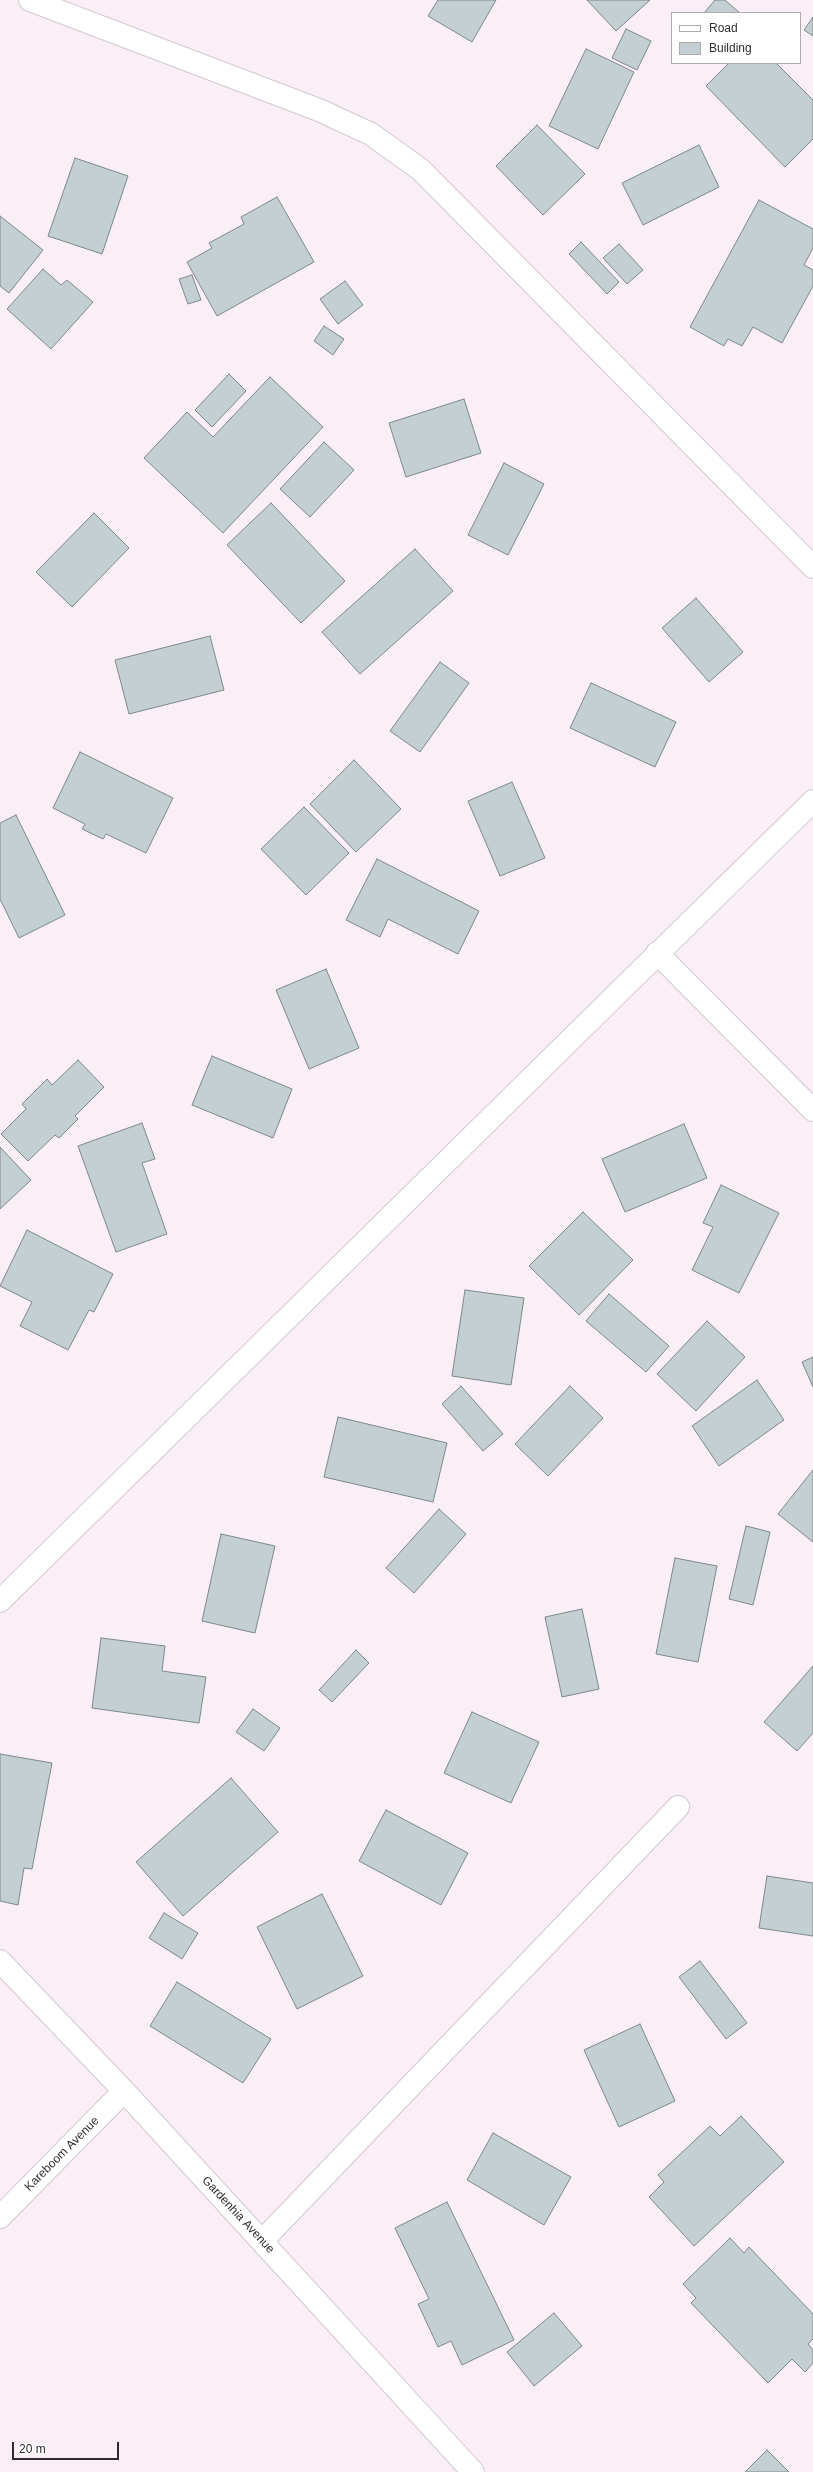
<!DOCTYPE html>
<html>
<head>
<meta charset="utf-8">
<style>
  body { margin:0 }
  #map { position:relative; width:813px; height:2472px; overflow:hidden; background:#faeff6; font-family:Helvetica,sans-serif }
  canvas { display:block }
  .legend { position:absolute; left:671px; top:12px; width:130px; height:52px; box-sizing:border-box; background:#fff; border:1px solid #acaaab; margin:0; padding:5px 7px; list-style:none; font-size:12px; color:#2f2b2d }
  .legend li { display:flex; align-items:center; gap:8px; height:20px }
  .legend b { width:20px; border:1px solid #acaaab }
  .scale { position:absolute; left:12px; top:2442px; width:107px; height:18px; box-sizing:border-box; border:2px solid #2f2b2d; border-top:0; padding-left:5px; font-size:12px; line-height:14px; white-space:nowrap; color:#2f2b2d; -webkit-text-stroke:3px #fff; paint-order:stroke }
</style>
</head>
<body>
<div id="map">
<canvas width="813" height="2472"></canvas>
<ul class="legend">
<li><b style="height:5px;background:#fff"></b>Road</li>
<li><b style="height:11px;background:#c3cfd2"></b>Building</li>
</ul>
<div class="scale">20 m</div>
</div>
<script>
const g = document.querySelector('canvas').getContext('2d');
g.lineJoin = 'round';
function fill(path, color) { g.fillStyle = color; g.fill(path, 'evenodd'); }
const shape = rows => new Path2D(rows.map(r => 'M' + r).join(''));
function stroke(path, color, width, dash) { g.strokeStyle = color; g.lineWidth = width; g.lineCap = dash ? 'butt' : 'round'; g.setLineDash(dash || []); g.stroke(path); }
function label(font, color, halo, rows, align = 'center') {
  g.font = font + ' Helvetica,sans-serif'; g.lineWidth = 3; g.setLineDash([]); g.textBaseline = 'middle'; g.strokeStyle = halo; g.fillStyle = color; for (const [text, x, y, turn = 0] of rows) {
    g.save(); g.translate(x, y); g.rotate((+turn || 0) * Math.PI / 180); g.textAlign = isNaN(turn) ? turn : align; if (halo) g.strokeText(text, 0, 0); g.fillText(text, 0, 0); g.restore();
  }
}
const building = shape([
  [438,0,496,0,472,42,428,16,438,0],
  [587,0,650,0,616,31,587,0],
  [715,0,725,0,740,13,704,13,715,0],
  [813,17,813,36,804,30,813,17],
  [626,29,651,41,637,70,612,58,626,29],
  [586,49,634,72,598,149,549,126,586,49],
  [729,63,776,63,813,100,813,139,785,167,706,86,729,63],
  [537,125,585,174,543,215,496,166,537,125],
  [699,145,719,187,643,225,622,183,699,145],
  [75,158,128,176,102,254,48,236,75,158],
  [277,197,314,262,217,316,187,262,212,248,209,243,244,224,241,217,277,197],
  [759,200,813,229,813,248,804,265,813,270,813,286,782,343,753,327,742,346,728,339,724,346,690,327,759,200],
  [0,216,43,250,9,293,0,286,0,216],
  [581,242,619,282,607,294,569,254,581,242],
  [619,244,643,270,627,284,603,258,619,244],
  [43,269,61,285,67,280,93,302,51,349,7,309,43,269],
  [192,275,201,300,188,304,179,279,192,275],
  [345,281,363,305,338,324,320,299,345,281],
  [324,326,344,339,333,355,314,341,324,326],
  [229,374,246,391,212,427,195,410,229,374],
  [270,377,323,427,223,533,144,458,187,412,213,437,270,377],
  [464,399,481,453,406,477,389,423,464,399],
  [324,442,354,470,310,517,280,489,324,442],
  [504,463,544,484,508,555,468,535,504,463],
  [271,503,345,581,301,623,227,545,271,503],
  [94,513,129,548,72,607,36,572,94,513],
  [415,549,453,591,360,674,322,632,415,549],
  [696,598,743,652,709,682,662,628,696,598],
  [210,636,224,690,129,714,115,660,210,636],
  [440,662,469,683,420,752,390,731,440,662],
  [591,683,676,722,655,767,570,728,591,683],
  [80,752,173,798,146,853,106,834,103,839,82,829,85,824,53,808,80,752],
  [354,760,401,809,356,852,310,804,354,760],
  [512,782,545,858,500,876,468,801,512,782],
  [304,807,349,853,306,895,261,849,304,807],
  [16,815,65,915,19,938,0,899,0,823,16,815],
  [377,859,479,911,458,954,388,919,380,937,346,920,377,859],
  [326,969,359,1048,309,1069,276,990,326,969],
  [212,1056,292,1089,273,1138,192,1105,212,1056],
  [78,1060,104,1087,75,1116,78,1119,59,1138,55,1135,28,1161,1,1134,26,1109,22,1104,47,1079,52,1085,78,1060],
  [142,1123,155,1159,142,1163,167,1234,116,1252,78,1146,142,1123],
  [684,1124,707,1178,625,1212,602,1159,684,1124],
  [0,1147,31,1180,0,1209,0,1147],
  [721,1185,779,1213,739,1293,692,1270,713,1227,703,1223,721,1185],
  [583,1212,633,1260,579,1315,529,1266,583,1212],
  [27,1230,113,1274,94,1312,89,1310,68,1350,20,1326,32,1302,0,1286,27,1230],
  [465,1290,524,1298,511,1385,452,1376,465,1290],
  [609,1294,669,1346,646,1372,586,1321,609,1294],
  [707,1321,745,1357,696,1411,657,1374,707,1321],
  [813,1357,813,1387,802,1362,813,1357],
  [757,1380,784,1420,719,1466,692,1426,757,1380],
  [461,1386,503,1434,483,1451,442,1404,461,1386],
  [570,1386,603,1418,548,1476,515,1444,570,1386],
  [338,1417,447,1443,433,1502,324,1477,338,1417],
  [813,1470,813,1542,778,1514,813,1470],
  [439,1509,466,1534,414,1593,386,1568,439,1509],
  [746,1526,770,1532,753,1605,729,1599,746,1526],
  [221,1534,275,1546,255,1633,202,1621,221,1534],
  [675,1558,717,1566,698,1662,656,1654,675,1558],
  [582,1609,599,1689,562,1697,545,1617,582,1609],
  [101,1638,165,1646,162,1671,206,1677,199,1723,92,1708,101,1638],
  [356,1650,369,1663,332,1702,319,1690,356,1650],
  [813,1666,813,1733,797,1751,764,1722,813,1666],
  [253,1709,280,1728,264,1751,236,1732,253,1709],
  [472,1712,539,1742,511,1803,444,1773,472,1712],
  [0,1754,52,1763,32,1869,24,1868,18,1905,0,1901,0,1754],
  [231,1778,278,1832,183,1916,136,1862,231,1778],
  [386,1810,468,1853,441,1905,359,1861,386,1810],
  [767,1876,813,1883,813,1936,759,1928,767,1876],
  [322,1894,363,1976,297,2009,257,1927,322,1894],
  [164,1913,198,1933,182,1959,149,1938,164,1913],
  [700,1961,747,2023,726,2039,679,1977,700,1961],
  [177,1982,271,2039,243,2083,150,2026,177,1982],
  [640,2024,675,2101,619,2127,584,2050,640,2024],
  [741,2116,784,2162,694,2246,649,2197,664,2182,658,2175,710,2126,720,2136,741,2116],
  [493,2133,571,2177,544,2225,467,2180,493,2133],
  [447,2202,514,2340,462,2365,451,2341,438,2347,418,2304,429,2299,395,2228,447,2202],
  [730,2238,744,2253,749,2247,813,2314,813,2339,808,2344,813,2350,813,2363,805,2372,792,2359,768,2383,691,2303,696,2298,683,2284,730,2238],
  [554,2313,582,2346,534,2386,507,2352,554,2313],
  [767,2450,789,2472,745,2472,767,2450]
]);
fill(building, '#c3cfd2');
stroke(building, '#7c888b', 1);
const street = shape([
  [30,0,319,110,371,134,421,170,813,567],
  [657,953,813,1110],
  [0,1601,813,801],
  [0,2217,124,2091],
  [262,2241,678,1807]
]);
const secondary = shape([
  [0,1961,124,2091,473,2472]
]);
stroke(street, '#d2c8ce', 24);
stroke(secondary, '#d2c8ce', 24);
stroke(street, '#fff', 22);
stroke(secondary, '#fff', 22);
label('12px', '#2f2b2d', '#fff', [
  ["Kareboom Avenue",62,2154,-45],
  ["Gardenhia Avenue",238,2215,47]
]);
</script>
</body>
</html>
